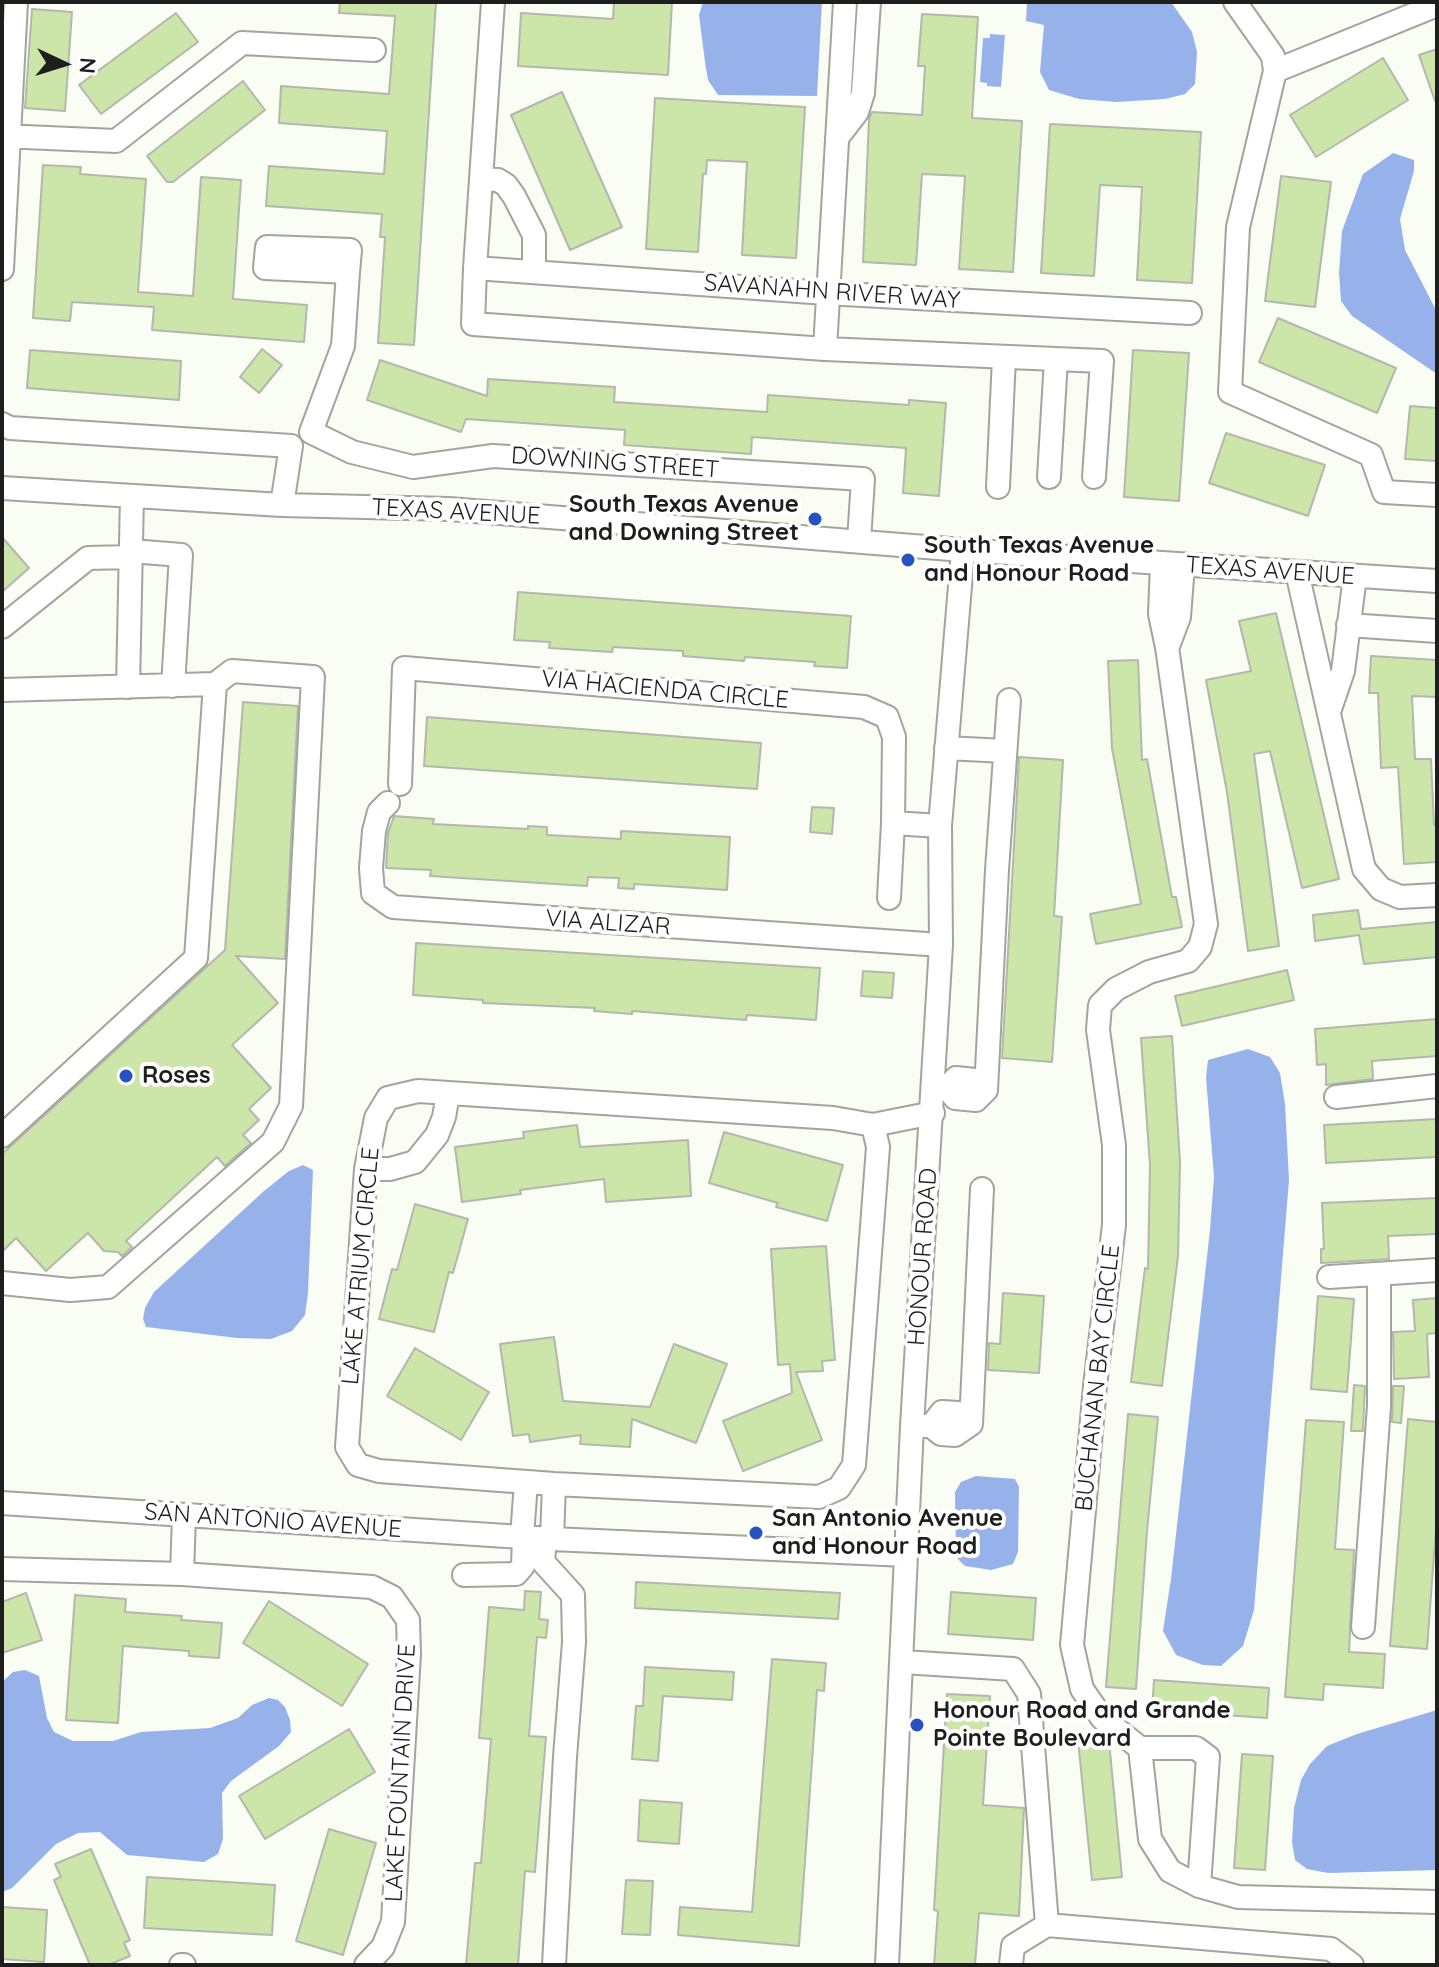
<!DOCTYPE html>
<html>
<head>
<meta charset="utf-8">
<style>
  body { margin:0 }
  #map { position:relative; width:1439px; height:1967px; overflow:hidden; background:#f9fdf4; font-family:Quicksand,sans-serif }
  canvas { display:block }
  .frame { position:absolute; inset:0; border:4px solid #1e1f1c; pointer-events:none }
  .north { position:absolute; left:24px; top:24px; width:80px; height:80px; -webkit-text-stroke:6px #fff; paint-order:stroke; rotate:94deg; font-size:22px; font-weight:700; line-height:32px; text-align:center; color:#1e1f1c }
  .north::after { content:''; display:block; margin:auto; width:28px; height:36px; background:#1e1f1c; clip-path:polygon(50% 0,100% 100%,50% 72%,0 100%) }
</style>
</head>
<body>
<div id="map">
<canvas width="1439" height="1967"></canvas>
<div class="frame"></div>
<div class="north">N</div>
</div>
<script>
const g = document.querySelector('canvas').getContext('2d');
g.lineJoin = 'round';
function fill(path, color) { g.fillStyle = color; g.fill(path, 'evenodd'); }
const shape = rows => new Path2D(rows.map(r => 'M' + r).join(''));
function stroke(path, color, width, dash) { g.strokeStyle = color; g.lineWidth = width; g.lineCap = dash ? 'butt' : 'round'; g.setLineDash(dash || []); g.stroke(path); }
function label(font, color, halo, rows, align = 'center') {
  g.font = font + ' Quicksand,sans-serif'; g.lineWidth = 8; g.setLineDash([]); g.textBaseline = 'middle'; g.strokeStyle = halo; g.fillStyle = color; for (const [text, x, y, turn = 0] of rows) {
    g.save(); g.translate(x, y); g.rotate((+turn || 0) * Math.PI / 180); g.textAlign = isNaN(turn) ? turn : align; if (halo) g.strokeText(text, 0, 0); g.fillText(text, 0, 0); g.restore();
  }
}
fill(shape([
  [703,2,822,2,817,96,718,95,708,80,705,62,699,15],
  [1027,2,1171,2,1192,32,1197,52,1195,84,1185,94,1165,99,1117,102,1079,99,1049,90,1040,72,1044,25,1026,21],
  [990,34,1005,35,1001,87,987,86,987,83,980,82,983,38,990,38],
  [1393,153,1414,160,1414,171,1400,219,1405,250,1437,312,1437,374,1352,316,1341,301,1339,273,1342,231,1363,174],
  [1248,1049,1270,1057,1280,1073,1285,1104,1289,1180,1254,1610,1243,1646,1221,1666,1203,1665,1176,1655,1163,1631,1171,1579,1210,1230,1214,1177,1206,1077,1208,1060],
  [303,1165,313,1170,308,1293,305,1315,292,1331,271,1339,237,1338,146,1327,143,1319,145,1308,154,1292,264,1191,289,1171],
  [976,1476,1015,1479,1019,1487,1018,1552,1013,1564,991,1570,965,1566,956,1557,955,1492,961,1482],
  [25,1670,39,1676,47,1718,54,1732,73,1741,113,1741,141,1732,210,1728,238,1718,252,1705,269,1698,278,1700,285,1707,290,1720,291,1732,279,1746,231,1781,222,1793,223,1839,218,1854,204,1862,127,1855,100,1832,78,1833,56,1844,12,1888,2,1892,2,1682,13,1672],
  [1437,1710,1437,1870,1328,1873,1307,1869,1295,1860,1292,1842,1294,1808,1301,1780,1310,1764,1327,1746,1357,1734]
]), '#97b2ea');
const building = shape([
  [340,2,436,2,414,345,378,343,385,237,380,237,382,214,266,206,269,166,384,174,387,131,279,123,281,86,389,94,395,16,339,13,340,2],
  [614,2,672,2,668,75,518,66,521,13,613,19,614,2],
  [32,9,72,12,65,111,25,108,32,9],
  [176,13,198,42,101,114,79,85,176,13],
  [922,14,978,17,972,118,1022,121,1013,272,959,269,965,176,922,174,916,265,863,262,869,119,872,112,922,115,925,66,918,66,922,14],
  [1437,49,1437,101,1435,101,1419,55,1437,49],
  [1383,58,1408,100,1316,157,1290,115,1383,58],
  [243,81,265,110,173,182,167,182,147,156,243,81],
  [562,92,622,227,570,250,511,115,562,92],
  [655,98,805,107,796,258,742,255,747,162,707,160,706,174,703,174,698,252,646,249,655,98],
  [1050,124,1201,132,1192,283,1137,280,1142,187,1100,185,1094,276,1041,273,1050,124],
  [43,165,81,167,80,174,146,179,138,292,193,296,201,177,241,180,233,299,307,305,304,342,152,330,154,307,72,302,70,321,33,318,43,165],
  [1281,176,1331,182,1315,307,1265,301,1281,176],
  [1278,318,1396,368,1377,413,1259,362,1278,318],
  [262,349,282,365,259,393,240,377,262,349],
  [30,350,181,361,179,400,27,388,30,350],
  [1133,350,1189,353,1179,501,1124,497,1133,350],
  [380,360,487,396,488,379,615,387,614,402,767,412,768,395,909,405,909,400,946,403,939,496,903,493,906,448,752,437,751,454,624,445,625,430,466,419,461,432,367,400,380,360],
  [1410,406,1437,408,1437,461,1405,459,1410,406],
  [1226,433,1325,465,1308,516,1209,483,1226,433],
  [2,537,29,568,2,592,2,537],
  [518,592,851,616,847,668,814,666,815,662,745,657,744,661,683,656,683,651,613,647,612,652,549,648,550,642,514,640,518,592],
  [1276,613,1339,879,1302,888,1270,751,1254,754,1279,946,1248,951,1227,792,1206,680,1251,671,1239,621,1276,613],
  [1371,656,1437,660,1437,697,1412,696,1415,759,1431,759,1434,825,1437,825,1437,862,1404,864,1398,767,1381,768,1378,693,1369,693,1371,656],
  [1138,660,1142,760,1147,759,1172,897,1176,897,1182,927,1096,944,1090,914,1141,904,1112,748,1108,661,1138,660],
  [243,702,298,706,285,959,236,956,278,1003,232,1045,271,1088,249,1109,259,1120,243,1135,251,1143,225,1166,217,1157,126,1241,132,1247,122,1256,118,1252,104,1251,88,1233,46,1271,16,1238,2,1252,2,1154,225,950,243,702],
  [427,717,761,743,757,789,424,766,427,717],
  [1019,757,1063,760,1054,916,1062,917,1052,1062,1002,1058,1019,757],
  [812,807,834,808,832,834,810,832,812,807],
  [394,816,434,819,433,824,528,829,528,826,547,827,547,835,621,839,621,831,730,837,727,890,634,884,634,889,618,888,619,878,588,877,587,886,430,876,431,870,386,868,388,833,394,816],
  [1358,910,1361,929,1437,922,1437,957,1364,964,1359,935,1315,941,1313,915,1358,910],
  [416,943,820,968,816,1020,747,1015,746,1020,632,1011,632,1014,594,1011,595,1008,483,1003,483,1000,413,995,416,943],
  [1287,970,1294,1000,1182,1026,1175,996,1287,970],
  [863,971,894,973,892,998,861,996,863,971],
  [1437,1019,1437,1056,1372,1061,1373,1079,1326,1085,1326,1064,1317,1065,1315,1029,1437,1019],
  [1172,1036,1180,1162,1178,1256,1162,1386,1131,1382,1145,1268,1148,1269,1150,1165,1141,1038,1172,1036],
  [1437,1119,1437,1157,1326,1163,1324,1125,1437,1119],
  [577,1125,580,1147,688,1140,691,1196,606,1202,604,1179,520,1190,521,1194,462,1202,455,1147,524,1138,523,1132,577,1125],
  [724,1132,843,1165,827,1221,776,1207,778,1203,709,1183,724,1132],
  [1437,1198,1437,1234,1388,1236,1389,1259,1321,1263,1321,1249,1324,1249,1322,1203,1437,1198],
  [415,1204,468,1219,453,1273,449,1272,434,1332,379,1319,392,1269,397,1270,415,1204],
  [826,1246,835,1360,822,1361,823,1371,796,1372,822,1440,743,1471,723,1421,792,1393,790,1364,778,1365,771,1249,826,1246],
  [1003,1293,1044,1296,1039,1373,988,1370,989,1343,1000,1344,1003,1293],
  [1318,1296,1354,1299,1347,1392,1311,1389,1318,1296],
  [1437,1298,1437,1333,1427,1334,1429,1377,1394,1379,1393,1332,1415,1331,1413,1300,1437,1298],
  [554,1337,563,1401,650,1407,674,1344,727,1364,696,1443,632,1419,630,1447,580,1444,581,1435,530,1442,529,1434,513,1436,500,1344,554,1337],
  [415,1348,489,1392,461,1440,387,1396,415,1348],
  [1354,1385,1365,1386,1363,1431,1351,1431,1354,1385],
  [1393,1386,1404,1386,1401,1423,1392,1422,1393,1386],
  [1128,1414,1158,1417,1147,1531,1136,1689,1106,1687,1128,1414],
  [1408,1419,1437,1422,1437,1514,1427,1649,1390,1646,1408,1419],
  [1306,1420,1344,1422,1335,1549,1354,1550,1349,1652,1385,1654,1383,1688,1324,1684,1323,1700,1285,1697,1306,1420],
  [636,1582,840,1593,838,1619,635,1608,636,1582],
  [525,1591,541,1592,539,1619,548,1620,546,1638,537,1637,529,1736,546,1737,535,1872,525,1871,518,1965,466,1965,475,1863,481,1863,491,1739,479,1738,489,1607,524,1610,525,1591],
  [951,1592,1036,1598,1033,1640,948,1634,951,1592],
  [26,1593,42,1640,2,1653,2,1602,26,1593],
  [75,1595,126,1599,125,1612,182,1616,181,1620,222,1623,219,1658,189,1656,189,1651,123,1646,118,1723,66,1720,75,1595],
  [269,1601,368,1664,342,1706,243,1643,269,1601],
  [772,1659,826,1663,824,1691,817,1690,799,1946,678,1935,680,1907,752,1912,772,1659],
  [645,1667,734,1672,732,1700,663,1696,658,1761,632,1759,636,1706,643,1706,645,1667],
  [1154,1680,1269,1688,1267,1718,1152,1710,1154,1680],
  [947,1694,990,1696,983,1805,1024,1808,1019,1916,979,1913,975,1965,934,1965,938,1911,934,1910,947,1694],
  [349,1729,375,1772,265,1839,239,1796,349,1729],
  [1104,1737,1109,1741,1122,1877,1092,1880,1078,1740,1104,1737],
  [1242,1754,1273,1756,1265,1870,1234,1868,1242,1754],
  [640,1800,682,1803,679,1844,638,1841,640,1800],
  [329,1829,376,1843,343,1955,296,1941,329,1829],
  [91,1849,130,1940,124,1943,130,1956,108,1965,90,1965,54,1880,61,1877,55,1864,91,1849],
  [147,1877,275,1885,272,1935,144,1928,147,1877],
  [626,1880,653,1881,650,1935,622,1934,626,1880],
  [2,1907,47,1910,44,1962,2,1959,2,1907]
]);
fill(building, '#cce6a9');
stroke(building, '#b3b7ae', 2);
const minor = shape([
  [493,2,475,268,473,324,825,349,1102,361,1094,477],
  [1235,2,1273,56,1275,71,1238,227,1230,392,1371,455,1384,492,1437,495],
  [1275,71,1437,5],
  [2,136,116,141,242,43,374,50],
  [837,138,857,112,863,93,869,2],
  [481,179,498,180,506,185,514,196,534,235,534,272],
  [475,268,826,293,1190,313],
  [2,269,16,2],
  [825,349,845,2],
  [2,424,10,428,291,446],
  [311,432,352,452,413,467,493,456,863,479,859,541],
  [311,432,343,346,348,272,350,250,267,247,265,268,348,272],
  [1049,477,1056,359],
  [998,487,1004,357],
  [2,488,282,505,449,509,963,550,1437,581],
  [282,505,291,446],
  [131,551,181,555,173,686],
  [1162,564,1160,614,1167,647,1206,924,1200,947,1188,961,1149,972,1116,989,1100,1005,1098,1030,1114,1145,1114,1225,1095,1386,1072,1645,1082,1689,1102,1718,1140,1748,1150,1839,1170,1871,1199,1886,1238,1897,1437,1902],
  [1297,572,1364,869,1381,889,1400,897,1437,895],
  [1348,625,1437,631],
  [2,627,88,558,130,557],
  [1168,646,1179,617,1183,565],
  [128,687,132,496],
  [2,690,215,684,232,671,313,677,291,1106,273,1142,108,1287,70,1290,2,1283],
  [1330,709,1343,671,1355,576],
  [946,748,1005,751],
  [400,784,404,668,864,707,887,717,894,737,893,823,940,826],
  [388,803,379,812,374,831,371,868,373,893,393,907,941,945],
  [889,898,893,823],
  [934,1087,947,1088,955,1098,976,1100,986,1090,975,1080,956,1078,947,1088],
  [986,1090,997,870,1009,700],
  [418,1091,833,1118,873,1125,878,1147,854,1465,839,1488,819,1497,554,1484,379,1471,358,1465,347,1447,366,1169,376,1118,388,1098,418,1091],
  [1336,1097,1437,1086],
  [873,1125,933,1113],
  [2,1136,196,958,215,684],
  [366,1169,390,1169,415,1162,437,1135,444,1117,448,1094],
  [1329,1277,1437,1270],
  [971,1424,982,1189],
  [912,1426,931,1426,941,1434,955,1435,971,1424,958,1413,942,1412,931,1426],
  [2,1503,552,1539,906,1555],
  [522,1537,526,1482],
  [545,1538,543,1562,573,1595,574,1642,565,1757,554,1965],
  [552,1539,554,1484],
  [2,1569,182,1574,372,1587,392,1597,408,1620,409,1654,393,1922,383,1947,366,1965],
  [182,1574,184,1516],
  [464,1575,516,1574,523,1566,524,1537],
  [1363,1627,1379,1406,1379,1274],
  [903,1662,1013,1669,1029,1694,1047,1925],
  [1140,1748,1196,1748,1208,1757,1199,1886],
  [181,1965,184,1965],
  [887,1965,912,1426,941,945,940,826,963,550],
  [1011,1965,1013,1946,1047,1925,1331,1949,1352,1965]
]);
stroke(minor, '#a1a59c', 26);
stroke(minor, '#fff', 22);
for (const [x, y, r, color] of [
  [815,519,8,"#2653c1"],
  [908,560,8,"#2653c1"],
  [126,1076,8,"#2653c1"],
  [756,1533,8,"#2653c1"],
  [917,1725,8,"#2653c1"]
]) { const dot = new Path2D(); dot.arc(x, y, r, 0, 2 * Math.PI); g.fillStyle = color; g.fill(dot); stroke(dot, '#fff', 3); }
label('24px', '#1e1f1c', '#fff', [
  ["SAVANAHN RIVER WAY",832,292,4],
  ["DOWNING STREET",615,463,4],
  ["TEXAS AVENUE",456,512,3],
  ["TEXAS AVENUE",1270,571,4],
  ["VIA HACIENDA CIRCLE",665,690,5],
  ["VIA ALIZAR",608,923,4],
  ["HONOUR ROAD",923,1257,-86],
  ["LAKE ATRIUM CIRCLE",361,1266,-85],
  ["BUCHANAN BAY CIRCLE",1098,1378,-84],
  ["SAN ANTONIO AVENUE",273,1521,4],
  ["LAKE FOUNTAIN DRIVE",401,1773,-87]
]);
label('bold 24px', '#1e1f1c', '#fff', [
  ["South Texas Avenue",799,505,"right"],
  ["and Downing Street",799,533,"right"],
  ["South Texas Avenue",924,546],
  ["and Honour Road",924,574],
  ["Roses",142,1076],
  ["San Antonio Avenue",772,1519],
  ["and Honour Road",772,1547],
  ["Honour Road and Grande",933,1711],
  ["Pointe Boulevard",933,1739]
], 'left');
</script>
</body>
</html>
